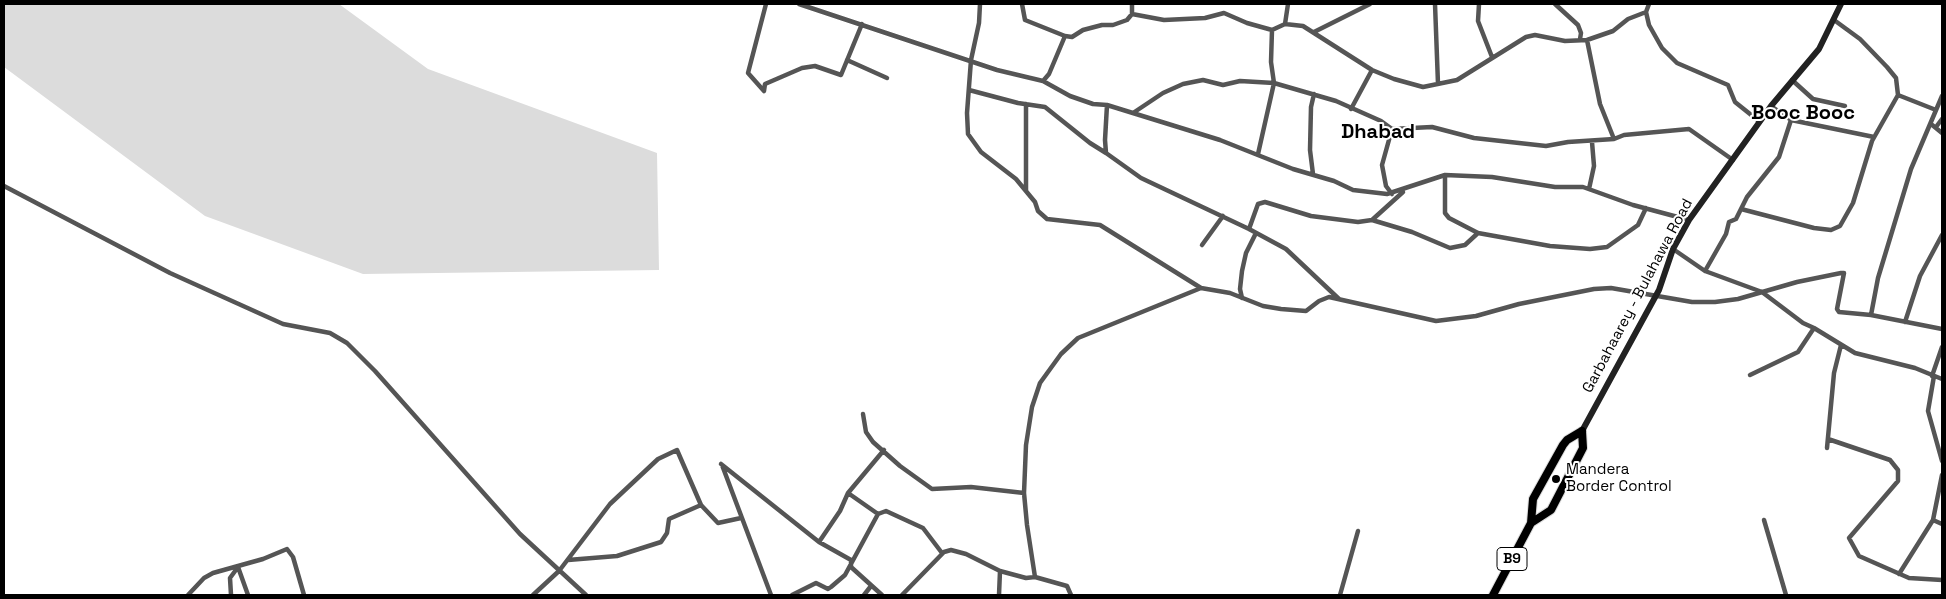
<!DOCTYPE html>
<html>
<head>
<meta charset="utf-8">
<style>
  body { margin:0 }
  #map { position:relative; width:1946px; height:599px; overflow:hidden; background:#fff; font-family:"Space Grotesk",sans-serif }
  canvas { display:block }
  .frame { position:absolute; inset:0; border:5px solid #000; pointer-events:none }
</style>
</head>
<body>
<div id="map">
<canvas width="1946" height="599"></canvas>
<div class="frame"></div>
</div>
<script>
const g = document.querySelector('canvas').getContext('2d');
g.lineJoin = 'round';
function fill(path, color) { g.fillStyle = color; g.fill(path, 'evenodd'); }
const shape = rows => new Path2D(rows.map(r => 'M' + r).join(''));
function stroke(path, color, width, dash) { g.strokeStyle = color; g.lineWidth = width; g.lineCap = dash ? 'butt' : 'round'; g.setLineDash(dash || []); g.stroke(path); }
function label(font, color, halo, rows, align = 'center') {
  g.font = font + ' "Space Grotesk",sans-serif'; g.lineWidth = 4; g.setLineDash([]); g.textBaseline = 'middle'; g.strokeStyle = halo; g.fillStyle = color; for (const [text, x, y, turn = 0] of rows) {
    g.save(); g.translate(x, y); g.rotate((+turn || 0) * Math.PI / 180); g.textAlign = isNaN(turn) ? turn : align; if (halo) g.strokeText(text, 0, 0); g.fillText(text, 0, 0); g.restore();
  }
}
fill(shape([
  [4,4,339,4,428,69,657,153,659,270,363,274,205,216,4,67]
]), '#dcdcdc');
const trunk = shape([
  [1582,431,1583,448,1551,510,1531,523,1533,499,1563,445,1567,440,1582,431],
  [1493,595,1531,523]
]);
stroke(trunk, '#dbdbdb', 10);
stroke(shape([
  [766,4,748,73,764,91,765,84,802,68,815,66,841,75,862,24],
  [799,4,997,70,1043,81,1070,96,1093,104,1107,105,1220,140,1293,169,1334,181,1353,190,1387,194,1445,175,1492,177,1555,187,1583,187,1633,205,1689,220],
  [980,4,979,23,971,60,967,113,968,134,981,152,1016,179,1035,202,1038,211,1047,219,1100,225,1201,288,1230,293,1263,306,1281,309,1306,311,1319,301,1329,297,1436,321,1476,316,1519,304,1594,289,1611,288,1692,302,1715,302,1738,299,1797,282,1841,273,1844,273,1837,309,1839,312,1871,315,1942,329],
  [1022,4,1025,20,1065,36],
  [1435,4,1438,84],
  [1479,4,1478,21,1492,57],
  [1555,4,1578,25,1581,33,1580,39],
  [1649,4,1646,12,1649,25,1662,48,1677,63,1728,85,1735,102,1760,122],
  [1132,14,1132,4],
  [1834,20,1860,39,1887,67,1896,78,1898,95,1936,110],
  [1285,24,1288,4],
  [1314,32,1370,4],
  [1587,40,1600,104,1614,139],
  [847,60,887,78],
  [1792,80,1813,99,1845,106],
  [1043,81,1049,74,1065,36,1072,37,1083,30,1102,25,1113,25,1127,20,1132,14,1164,20,1205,18,1224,13,1247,23,1272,30],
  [969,90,1018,103,1045,107,1090,143,1106,153],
  [1026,104,1026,190],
  [1107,105,1105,140,1106,153,1141,178,1249,229,1286,249,1339,299],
  [1771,106,1791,120,1874,137],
  [1351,109,1372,70],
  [1133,113,1163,93,1183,84,1203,80,1223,85,1240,81,1274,83,1336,101,1381,121,1392,129,1432,127,1474,138,1546,146,1568,142,1614,139,1624,135,1689,129,1733,160],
  [1931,124,1942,133],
  [1936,127,1942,119],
  [1258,154,1274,83,1271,62,1272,30,1285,24,1303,26,1372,70,1394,79,1423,87,1457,80,1526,37,1535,35,1565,41,1587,40,1613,31,1628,19,1646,12],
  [1313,174,1310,150,1311,107,1314,94],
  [1445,175,1445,213,1449,218,1478,233,1550,246,1590,249,1607,247,1638,225,1646,208],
  [4,186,170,273,283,324,330,333,347,343,375,371,520,534,586,595],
  [1589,189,1594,166,1592,142],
  [1392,194,1386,186,1382,165,1392,129],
  [1741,209,1747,197,1779,157,1791,120],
  [1372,220,1403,192],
  [1249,229,1258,204,1265,202,1311,216,1358,222,1372,220,1412,232,1450,248,1465,245,1478,233],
  [1202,245,1223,216],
  [1673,249,1705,271,1762,292,1803,323,1814,328,1855,353,1915,368,1942,379],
  [1705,271,1726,234,1729,222,1736,219,1741,209,1814,228,1831,230,1840,226,1853,203,1872,141,1898,95],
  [1242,298,1240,289,1242,271,1246,253,1256,233],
  [1871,315,1878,278,1911,169,1942,96],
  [1905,322,1920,276,1942,235],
  [1750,375,1798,352,1814,328],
  [1932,376,1942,347],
  [1934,376,1928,411,1942,461],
  [863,414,866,432,873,442,900,466,932,489,971,487,1024,493],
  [1828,439,1890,460,1898,470,1898,481,1849,538,1859,556,1909,578,1942,580],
  [1827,448,1834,373,1841,345],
  [721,464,819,542,851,560,851,567,882,595],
  [722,465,771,595],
  [848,493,878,514],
  [1764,520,1786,595],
  [1933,520,1942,524],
  [819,542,840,511,848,493,884,450],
  [568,560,617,556,661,542,667,533,669,519,701,505,718,523,741,518],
  [238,567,248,595],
  [1899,574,1933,520,1942,475],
  [188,595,204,578,213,573,263,559,287,549,293,557,304,595],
  [231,595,230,578,238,567],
  [533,595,559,571,610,504,658,459,677,450,701,505],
  [792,595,816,583,828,589,831,587,845,575,878,514,886,511,923,528,942,553],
  [864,595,871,586],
  [902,595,944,552,951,550,966,554,1000,571],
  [999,595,1000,571,1026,578,1035,577],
  [1071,595,1067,586,1035,577,1027,525,1024,493,1026,445,1032,407,1040,383,1061,354,1078,338,1201,288],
  [1340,595,1358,531]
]), '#555', 4.5);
stroke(shape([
  [1582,431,1659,290,1673,249,1689,220,1771,106,1819,49,1841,4]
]), '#222', 6);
stroke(trunk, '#000', 8);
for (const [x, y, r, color] of [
  [1556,479,5,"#000"]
]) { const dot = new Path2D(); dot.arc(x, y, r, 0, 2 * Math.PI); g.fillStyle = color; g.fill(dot); stroke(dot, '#fff', 2); }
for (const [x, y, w] of [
  [1512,559,30]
]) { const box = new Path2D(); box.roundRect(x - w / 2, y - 11.5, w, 23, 4); g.fillStyle = '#fff'; g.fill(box); stroke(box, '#000', 1); }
label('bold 14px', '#000', null, [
  ["B9",1512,559]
]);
label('15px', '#000', '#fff', [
  ["Garbahaarey - Bulahawa Road",1638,296,-62]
]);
label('15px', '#000', '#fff', [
  ["Mandera",1566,470],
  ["Border Control",1566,487]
], 'left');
label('bold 20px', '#000', '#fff', [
  ["Booc Booc",1803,114],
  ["Dhabad",1378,133]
]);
</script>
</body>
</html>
